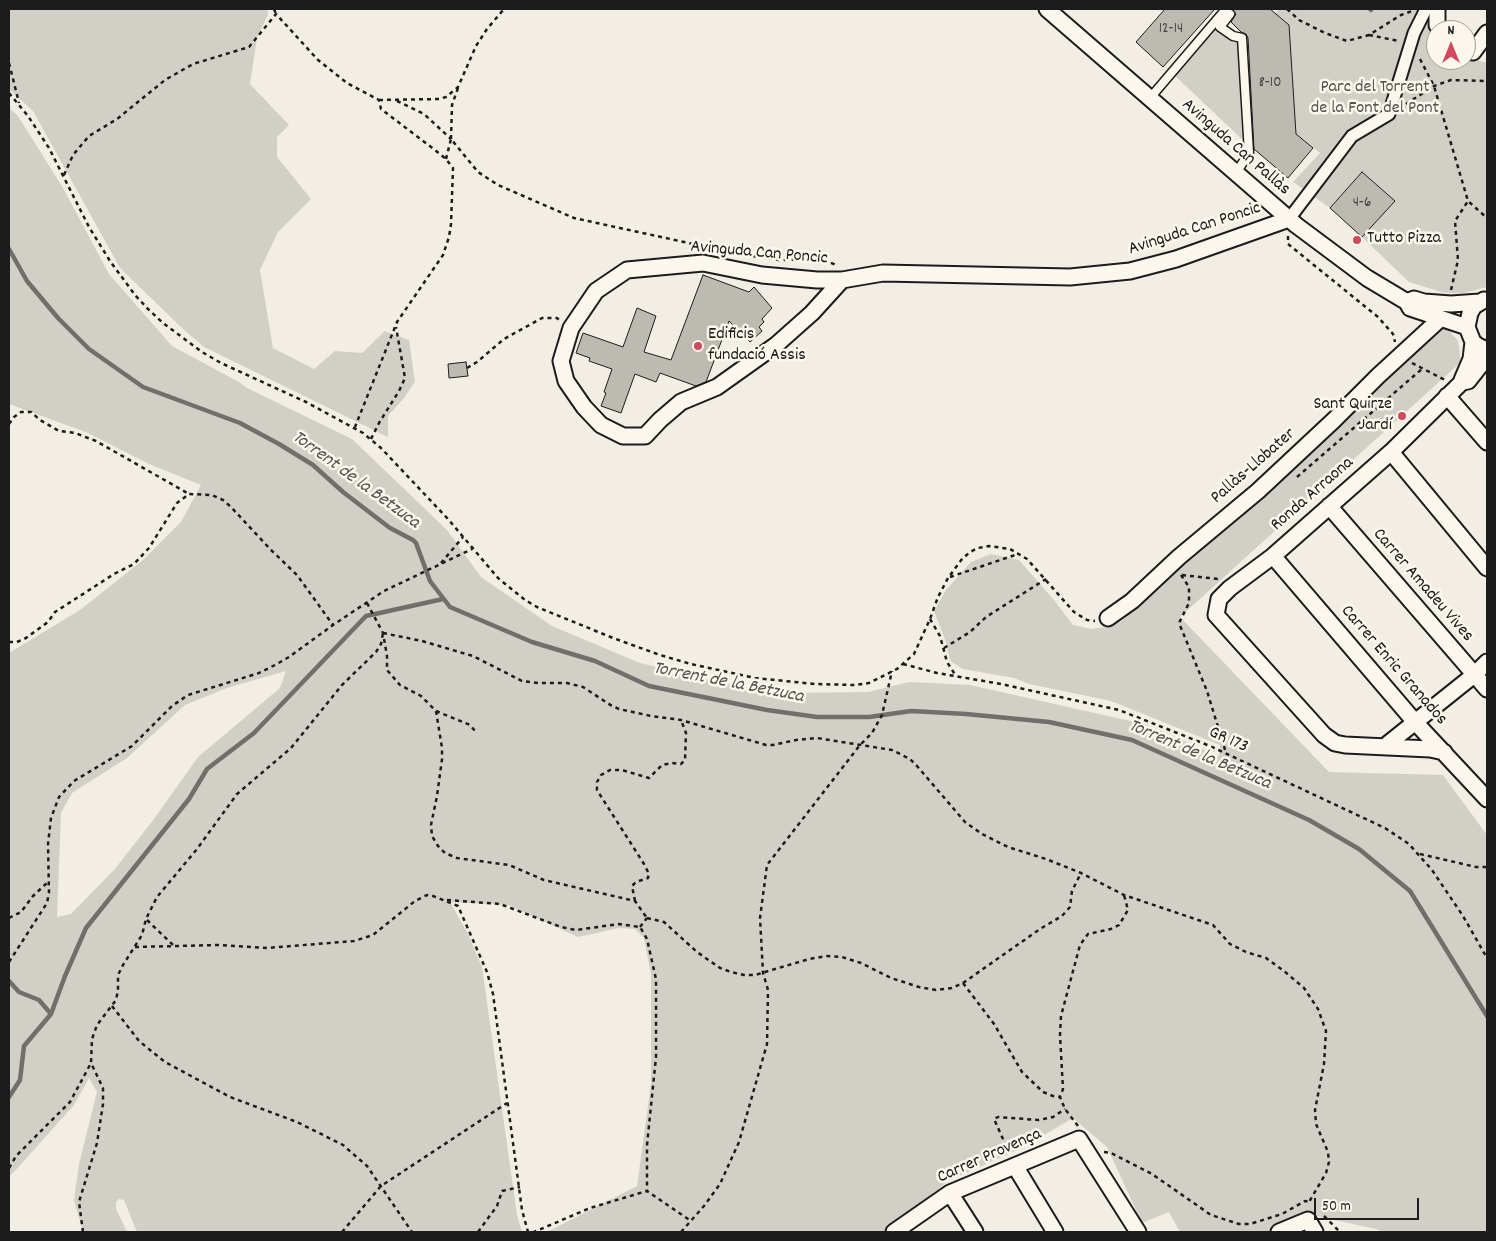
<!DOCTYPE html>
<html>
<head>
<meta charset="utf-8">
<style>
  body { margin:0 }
  #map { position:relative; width:1496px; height:1241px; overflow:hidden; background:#f2eee4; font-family:Dekko,sans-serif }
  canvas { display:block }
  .frame { position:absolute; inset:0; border:10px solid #1c1c1c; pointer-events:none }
  .north { position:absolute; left:1426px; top:20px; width:50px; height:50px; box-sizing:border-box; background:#fbf7ec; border:1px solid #a29f99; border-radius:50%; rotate:0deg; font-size:14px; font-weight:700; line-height:20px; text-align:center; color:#1c1c1c }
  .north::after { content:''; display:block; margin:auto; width:18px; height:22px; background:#d1495b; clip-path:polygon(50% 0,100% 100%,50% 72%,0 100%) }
  .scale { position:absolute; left:1314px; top:1198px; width:105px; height:22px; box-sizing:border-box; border:2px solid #1c1c1c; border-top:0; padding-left:6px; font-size:15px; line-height:18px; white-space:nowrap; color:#1c1c1c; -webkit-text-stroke:4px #fbf7ec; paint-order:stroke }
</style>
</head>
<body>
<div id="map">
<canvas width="1496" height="1241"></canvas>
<div class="frame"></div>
<div class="north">N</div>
<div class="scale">50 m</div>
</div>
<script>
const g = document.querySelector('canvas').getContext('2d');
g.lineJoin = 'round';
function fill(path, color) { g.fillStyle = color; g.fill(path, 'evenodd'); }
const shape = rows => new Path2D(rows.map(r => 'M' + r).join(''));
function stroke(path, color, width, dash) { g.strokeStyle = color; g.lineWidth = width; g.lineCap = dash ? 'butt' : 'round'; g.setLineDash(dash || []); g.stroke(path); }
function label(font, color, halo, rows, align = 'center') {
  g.font = font + ' Dekko,sans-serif'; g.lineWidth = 5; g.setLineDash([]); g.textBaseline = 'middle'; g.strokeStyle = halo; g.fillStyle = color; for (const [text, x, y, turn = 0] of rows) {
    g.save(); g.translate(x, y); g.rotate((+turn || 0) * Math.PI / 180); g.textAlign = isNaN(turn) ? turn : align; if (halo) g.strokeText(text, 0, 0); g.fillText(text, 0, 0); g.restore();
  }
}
fill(shape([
  [9,9,267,9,268,14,257,38,250,84,289,125,277,137,277,157,311,199,278,232,260,270,273,348,314,369,335,351,362,353,385,331,409,340,415,382,404,398,388,416,388,437,204,347,183,329,120,268,33,111,9,89],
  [1279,9,1427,9,1427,25,1432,39,1436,42,1436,60,1466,60,1466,57,1487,63,1487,287,1464,293,1445,293,1409,282,1362,237,1395,201,1362,172,1330,208,1293,182,1320,153,1296,134,1289,25,1275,13],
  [1214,26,1225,37,1240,40,1246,143,1171,72],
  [9,108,18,116,63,188,109,274,172,346,239,382,247,388,352,439,447,530,481,577,552,626,640,663,723,683,786,693,868,692,909,682,970,685,1148,725,1219,756,1220,745,1111,701,1029,684,1014,678,963,669,950,661,947,645,934,611,946,590,971,562,991,554,1019,560,1054,600,1073,625,1092,629,1112,626,1122,621,1436,329,1448,329,1458,341,1461,362,1180,617,1329,772,1443,775,1487,835,1487,1232,1383,1232,1376,1229,1307,1214,1267,1232,1180,1232,1169,1212,1142,1223,1107,1147,1073,1118,1022,1148,948,1181,887,1232,547,1232,637,1186,651,1084,651,975,644,938,635,929,619,928,578,937,508,905,450,902,468,934,482,967,517,1215,522,1232,137,1232,124,1200,119,1199,116,1202,116,1209,127,1232,83,1232,74,1200,79,1164,97,1092,89,1078,74,1105,14,1172,9,1176,9,653,80,610,143,560,181,522,201,485,149,464,88,433,9,404],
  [286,671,280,688,198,757,154,819,114,870,71,914,57,917,61,813,72,793,127,758,185,705,227,688]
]), '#d2cfc6');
stroke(shape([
  [1370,9,1371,10],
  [9,249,27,281,58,318,89,349,143,387,240,423,279,444,313,465,343,492,390,528,413,540,416,543,430,581,450,607,532,642,595,661,649,686,767,710,817,717,869,717,911,711,966,714,1049,722,1132,740,1309,820,1359,849,1410,891,1487,1016],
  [9,981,19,992,39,1000,51,1014],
  [9,1097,20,1080,24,1046,51,1014,65,976,86,928,189,799,207,769,254,733,366,616,443,599]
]), '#716f6b', 4.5);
const building = shape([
  [1165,9,1215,9,1163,67,1136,42,1165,9],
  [1232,9,1270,9,1289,25,1296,134,1313,148,1288,178,1254,149,1248,38,1246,34,1241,32,1231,22,1236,14,1232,9],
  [1362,172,1395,201,1362,237,1330,208,1362,172],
  [703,275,749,292,754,287,772,308,762,319,764,322,759,327,762,331,750,342,729,321,706,382,696,386,660,373,656,382,635,374,621,413,601,406,606,393,604,392,612,369,589,361,590,358,576,353,583,333,623,347,637,308,656,316,644,352,671,360,703,275],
  [466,362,468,376,449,378,448,364,466,362]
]);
fill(building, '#bdbab1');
stroke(building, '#1c1c1c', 1);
const service = shape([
  [1230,14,1220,27,1233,36,1242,38,1249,153,1236,173],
  [1150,98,1226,9]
]);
const pedestrian = shape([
  [1289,219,1352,136,1389,114,1414,33,1426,9]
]);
const minor = shape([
  [1047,9,1296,225,1367,278,1407,302,1410,308,1467,327],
  [1437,9,1437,25,1440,30],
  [1473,52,1487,33],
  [842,280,812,313,776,345,717,387,681,402,660,420,645,436,623,436,601,425,584,407,566,381,561,361,571,328,596,291,627,270,703,263,762,275,817,280,842,280,883,273,1070,277,1130,271,1176,259,1289,219],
  [1484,300,1474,306,1470,313,1467,327,1473,342,1478,346,1487,350],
  [1407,302,1414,299,1424,302,1451,304,1480,302],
  [1462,380,1471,359,1473,342],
  [1447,396,1487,442],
  [1391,452,1487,568],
  [1329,506,1487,689],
  [1273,556,1415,722,1487,799],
  [1108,618,1132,601,1179,557,1258,491,1334,420,1378,376,1440,319],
  [1384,747,1474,675,1487,662],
  [1444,752,1430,749,1345,745,1335,743,1324,735,1216,615,1219,599,1230,588,1273,556,1391,452,1462,382,1468,381,1487,357],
  [1015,1166,1055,1232],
  [950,1193,975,1232],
  [894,1232,950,1193,1079,1139,1138,1232],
  [1279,1232,1308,1220,1315,1232]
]);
stroke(service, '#1c1c1c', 11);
stroke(pedestrian, '#1c1c1c', 15);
stroke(minor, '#1c1c1c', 19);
stroke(shape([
  [274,9,276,14],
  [1287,9,1299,20,1325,33,1347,41,1369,35,1401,15,1412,11],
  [1369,35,1399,41],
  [1420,59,1434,86,1468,201,1487,218],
  [9,63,19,103],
  [9,93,28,116,49,148,89,227,110,261,135,295,148,309,163,323,202,352,221,363,306,402,363,433,381,448,448,519,498,578,525,600,537,607,613,638,660,655,691,664,755,678,815,684,855,685,869,683,897,669,914,654,930,619,938,597,948,578,962,559,970,552,978,548,989,546,1010,549,1027,559,1074,612,1087,620,1095,621],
  [379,100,439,99,446,97,458,87,476,46,487,29,504,9],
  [397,101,424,114,451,139],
  [1406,104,1434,86,1451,80,1487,81],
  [451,139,452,105,458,88],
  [446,159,451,139,478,172,498,185,574,218,739,254,779,260,822,259,836,265],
  [64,175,73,155,89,136,117,119,165,80,193,64,249,47,276,14,318,60,347,83,379,100,381,109,435,150,446,159,453,168,451,224,449,237,443,255,397,322,355,427],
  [1288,236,1288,244,1378,317,1393,334,1395,342],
  [1451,290,1458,260,1455,221,1468,201],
  [1412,363,1445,380],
  [467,368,477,362,504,339,542,318,557,318,559,320],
  [9,424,14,417,21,412,31,412,40,420,59,431,75,433,96,441,189,494],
  [371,439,379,423,399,391,405,378,396,327],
  [1297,477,1423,368],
  [441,563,463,537],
  [1181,575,1189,587,1189,603,1179,623,1207,691,1226,753],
  [1182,575,1218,579],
  [950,577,1018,554],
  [367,603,383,633,387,656,387,670,400,685,421,696,436,711,442,748,442,759,437,796,431,825,432,836,438,846,445,853,457,858,509,865,544,880,635,901,647,918],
  [930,619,940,636,947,662,956,676],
  [383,633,422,641,473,656,522,681,538,683,567,683,583,687,612,706,619,709,651,716,681,720,766,745,773,745,796,740,817,738,892,750,910,759,917,766,965,822,982,834,1008,847,1046,859,1081,873,1124,895,1213,925,1230,944,1246,952,1266,958,1284,971,1304,988,1318,1009,1326,1031,1324,1064,1315,1110,1316,1124,1328,1152,1329,1162,1326,1173,1309,1202],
  [9,642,17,642,26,638,48,622,55,612,114,574,134,564,149,548,177,503,189,494,212,495,223,500,231,507,271,550,297,575,333,625],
  [944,648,970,632,986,617,1046,579],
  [903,664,937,673,1001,684,1119,710,1210,746,1385,828,1409,844,1432,870,1463,916,1487,958],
  [436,711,470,725,475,731],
  [1420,854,1476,867,1487,867],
  [447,900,500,904,561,927,576,930,619,924,640,927,647,939,656,979,656,1057,647,1145,647,1191],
  [635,901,632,886,636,882,648,878,649,874,644,864,597,790,597,782,601,775,610,770,622,770,649,778,662,765,672,763,681,764,685,760,686,733,681,720],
  [9,918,21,912,33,896,49,881],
  [647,918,664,922,697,952,720,968,731,972,744,975,755,975,809,959,827,956,842,957,861,963,891,978,919,987,936,990,952,988,963,983,1040,929,1062,916,1070,907,1072,891,1081,873],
  [147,920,173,945],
  [640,927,647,918],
  [135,947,218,945,267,948,354,941,373,935,415,901,427,895,433,896,458,906,487,972,493,994,522,1210,528,1232,534,1232,590,1208,647,1191,691,1221],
  [9,962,47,903,49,893,48,844,51,818,59,797,74,781,132,746,172,706,188,695,259,673,275,665,289,657,333,625,384,591,472,549],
  [963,983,994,1024,1022,1072,1043,1092,1053,1096,1060,1097],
  [112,1006,139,1041,165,1062,230,1097,297,1122,343,1145,367,1166,412,1232],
  [1078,1126,1065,1109,1060,1097,1063,1089,1060,1035,1061,1016,1080,945,1088,934,1111,929,1119,925,1128,910,1124,895],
  [1104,1152,1111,1153,1152,1174,1211,1215,1239,1224,1250,1224,1282,1214,1305,1201,1309,1202],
  [1004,1155,1005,1152,1003,1139,994,1119,998,1117,1039,1120,1053,1117,1065,1109],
  [9,1168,16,1156,70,1102,91,1063],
  [1324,1216,1340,1232],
  [83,1232,79,1202,97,1143,103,1104,103,1088,91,1063,92,1039,97,1025,116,1000,118,990,118,975,123,965,142,935,146,919,157,897,197,849,237,794,291,748,342,685,376,652,381,644,383,633],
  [342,1232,381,1186,507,1103],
  [478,1232,497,1206,502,1191,520,1187],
  [681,1232,704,1206,720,1184,739,1142,767,1044,768,990,763,973,760,918,767,865,860,745,872,733,882,715,892,671]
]), '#1c1c1c', 2.5, [4, 4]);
stroke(service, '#fbf7ec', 8);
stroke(pedestrian, '#fbf7ec', 11);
stroke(minor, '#fbf7ec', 15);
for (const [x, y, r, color] of [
  [1357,240,5,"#d1495b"],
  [698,346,5,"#d1495b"],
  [1402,416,5,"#d1495b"]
]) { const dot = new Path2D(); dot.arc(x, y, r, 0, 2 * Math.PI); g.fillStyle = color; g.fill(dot); stroke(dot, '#fbf7ec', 2); }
label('15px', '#444441', null, [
  ["12-14",1171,30],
  ["8-10",1270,84],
  ["4-6",1362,204]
]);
label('18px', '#53524f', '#fbf7ec', [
  ["Parc del Torrent",1375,89],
  ["de la Font del Pont",1375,110]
]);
label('18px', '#1c1c1c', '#fbf7ec', [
  ["Avinguda Can Pallàs",1235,148,41],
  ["Avinguda Can Poncic",1195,230,-18],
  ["Avinguda Can Poncic",759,254,5],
  ["Pallàs-Llobater",1254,467,-41],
  ["Ronda Arraona",1313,495,-41],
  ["Carrer Amadeu Vives",1422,586,49],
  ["Carrer Enric Granados",1393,666,49],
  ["GR 173",1228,741,24],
  ["Carrer Provença",990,1157,-24]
]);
label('18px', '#1c1c1c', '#fbf7ec', [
  ["Tutto Pizza",1367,240],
  ["Edificis",708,336],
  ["fundació Assis",708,357],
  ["Sant Quirze",1392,406,"right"],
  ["Jardí",1392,427,"right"]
], 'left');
label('italic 19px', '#545351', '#fbf7ec', [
  ["Torrent de la Betzuca",355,481,36],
  ["Torrent de la Betzuca",728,684,11],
  ["Torrent de la Betzuca",1199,756,23]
]);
</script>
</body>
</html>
